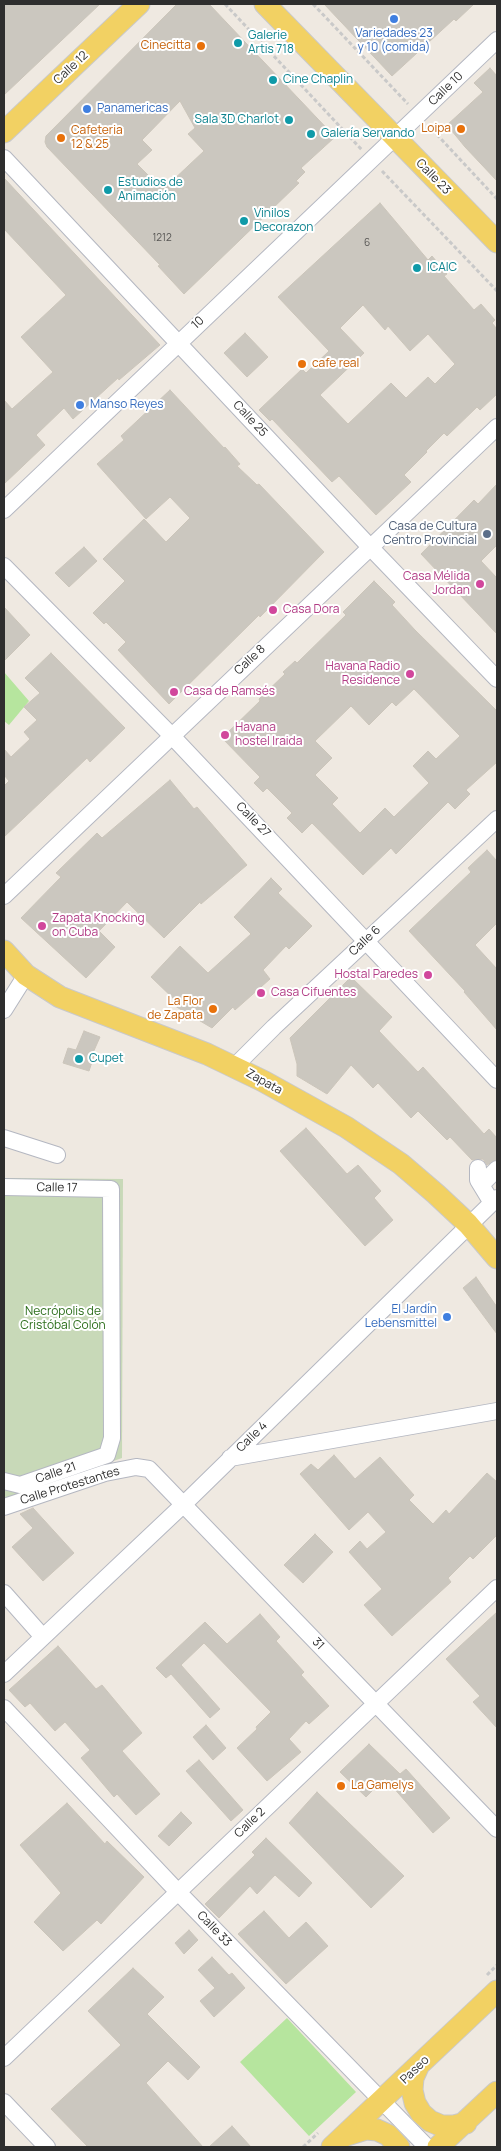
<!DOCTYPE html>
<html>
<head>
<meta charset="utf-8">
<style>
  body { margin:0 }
  #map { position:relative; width:501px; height:2151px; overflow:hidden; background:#efe9e1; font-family:Manrope,sans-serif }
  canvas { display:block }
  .frame { position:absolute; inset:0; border:5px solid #2e2e2e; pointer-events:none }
</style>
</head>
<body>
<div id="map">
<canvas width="501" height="2151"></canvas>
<div class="frame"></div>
</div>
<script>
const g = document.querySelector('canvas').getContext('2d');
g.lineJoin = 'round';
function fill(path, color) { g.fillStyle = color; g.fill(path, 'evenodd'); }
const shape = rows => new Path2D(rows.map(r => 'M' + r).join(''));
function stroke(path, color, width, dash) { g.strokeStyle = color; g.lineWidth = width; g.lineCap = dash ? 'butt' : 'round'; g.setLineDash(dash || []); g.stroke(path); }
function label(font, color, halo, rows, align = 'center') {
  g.font = font + ' Manrope,sans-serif'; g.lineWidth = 4; g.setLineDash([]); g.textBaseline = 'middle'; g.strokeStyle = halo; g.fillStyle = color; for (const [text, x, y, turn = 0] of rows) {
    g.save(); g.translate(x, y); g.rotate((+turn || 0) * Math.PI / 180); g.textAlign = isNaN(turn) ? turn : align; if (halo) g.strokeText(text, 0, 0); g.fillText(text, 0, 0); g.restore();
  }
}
fill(shape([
  [4,672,29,701,9,725,4,721],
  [287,2018,356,2092,309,2136,240,2062]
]), '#b6e59e');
fill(shape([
  [4,1178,123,1179,122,1458,4,1499]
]), '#c8d9b8');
const building = shape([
  [4,4,100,4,4,95,4,4],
  [177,4,209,4,335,137,301,168,305,172,296,181,299,183,184,294,158,266,160,265,47,147,45,142,46,136,177,4],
  [180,101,195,128,188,134,204,151,171,182,169,180,161,188,137,164,152,150,142,140,180,101],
  [324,4,474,4,456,21,454,19,392,76,324,4],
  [490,68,497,76,497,181,465,147,447,125,483,92,474,83,490,68],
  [4,178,160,345,119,380,118,378,73,419,64,408,36,435,45,445,4,484,4,400,12,409,53,372,21,337,66,295,4,229,4,178],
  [380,203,428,260,432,256,447,274,444,276,474,310,481,304,495,320,492,323,497,329,497,394,480,410,477,407,447,436,444,433,426,451,427,452,404,475,411,482,376,515,339,476,332,482,272,419,270,421,259,410,302,369,306,373,329,351,278,297,380,203],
  [363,305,385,330,388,326,410,351,428,334,455,364,435,384,428,377,406,398,391,383,348,424,320,395,364,353,340,328,363,305],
  [245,333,268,357,247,377,224,353,245,333],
  [170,390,224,448,225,447,240,464,237,466,257,485,259,484,324,552,260,617,259,615,169,704,118,650,126,642,106,622,104,624,93,613,125,581,103,559,144,519,166,542,190,518,170,497,146,519,97,464,124,440,121,436,170,390],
  [497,484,497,545,481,561,497,578,497,634,421,554,474,500,478,504,497,484],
  [84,547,97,561,69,587,55,573,84,547],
  [374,581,395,602,392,605,415,630,497,711,497,762,466,790,470,794,455,809,448,802,396,854,391,848,363,875,312,823,302,833,287,818,292,813,267,788,263,792,254,783,260,777,222,738,260,701,259,699,285,674,283,672,295,661,297,663,346,615,343,612,374,581],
  [414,689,460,736,436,759,428,751,413,766,429,783,394,817,385,808,360,833,332,804,338,798,315,775,332,758,315,741,351,706,369,725,392,702,396,706,414,689],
  [4,607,30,635,4,661,4,607],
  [51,653,125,728,90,762,87,758,4,837,4,786,9,781,4,775,4,749,11,757,30,739,24,732,37,720,24,707,40,693,25,678,51,653],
  [170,780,194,809,197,807,247,865,201,904,200,902,164,938,127,902,99,931,115,947,86,978,21,918,61,877,56,873,97,833,102,838,170,780],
  [487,850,497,861,497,923,475,945,497,969,497,1030,464,992,465,991,409,931,471,872,468,868,487,850],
  [271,878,282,889,278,893,312,926,289,949,286,946,263,970,270,979,235,1010,233,1007,212,1028,175,1006,178,1003,151,977,180,946,208,973,251,934,234,917,271,878],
  [351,977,392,1017,379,1031,418,1072,423,1067,484,1134,489,1129,497,1138,497,1159,487,1165,483,1159,472,1160,450,1137,447,1140,418,1111,411,1118,378,1083,373,1088,351,1065,327,1094,297,1076,297,1064,290,1038,351,977],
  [84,1031,100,1037,92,1055,94,1056,89,1071,63,1063,68,1048,76,1050,84,1031],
  [306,1128,347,1174,358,1165,381,1191,374,1198,393,1220,365,1246,280,1151,306,1128],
  [476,1277,497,1307,497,1334,463,1288,476,1277],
  [334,1455,355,1479,380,1457,414,1495,409,1500,433,1524,446,1510,449,1514,487,1473,497,1482,497,1535,473,1559,470,1556,448,1578,451,1582,392,1636,364,1605,382,1589,349,1552,360,1541,367,1549,386,1532,368,1512,349,1530,300,1474,311,1464,318,1470,334,1455],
  [33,1508,74,1553,43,1581,12,1547,33,1528,20,1514,33,1508],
  [315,1534,333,1552,303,1583,284,1565,315,1534],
  [497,1612,497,1728,473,1702,480,1696,446,1659,497,1612],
  [260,1614,280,1637,276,1641,304,1672,301,1675,329,1706,309,1724,306,1721,289,1739,301,1752,267,1781,237,1748,257,1729,256,1727,271,1712,204,1643,181,1665,220,1709,210,1718,171,1674,166,1678,156,1668,205,1622,227,1644,260,1614],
  [58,1646,96,1689,102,1685,142,1733,122,1751,160,1794,136,1815,117,1794,114,1797,81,1758,90,1750,65,1722,55,1731,30,1703,25,1707,9,1690,58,1646],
  [206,1725,226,1748,213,1760,193,1737,206,1725],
  [369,1744,400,1774,406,1769,450,1818,433,1833,385,1778,366,1797,340,1772,369,1744],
  [199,1760,243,1810,231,1821,186,1771,199,1760],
  [317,1792,404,1876,371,1908,289,1823,317,1792],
  [67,1803,105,1844,107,1841,144,1877,101,1924,97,1920,63,1951,34,1922,61,1893,20,1845,67,1803],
  [181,1812,192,1823,169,1846,158,1836,181,1812],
  [266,1838,312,1883,299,1897,275,1875,257,1894,250,1886,219,1918,205,1904,255,1855,252,1852,266,1838],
  [264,1911,289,1938,306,1922,328,1946,286,1984,238,1934,264,1911],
  [189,1930,198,1940,184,1954,175,1943,189,1930],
  [212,1957,229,1975,232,1973,245,1988,214,2017,200,2001,215,1988,198,1970,212,1957],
  [133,1968,164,1997,147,2014,200,2067,188,2080,168,2061,146,2083,203,2147,88,2147,51,2109,121,2045,88,2011,133,1968],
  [232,2126,251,2147,209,2147,232,2126]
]);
fill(building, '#cbc7bf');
stroke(building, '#cbc5ba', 1);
const minor = shape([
  [4,158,370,547,497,679],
  [4,510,497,40],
  [4,566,171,735,497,1080],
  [4,896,497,427],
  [4,1010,26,975],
  [235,1066,274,1027,497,819],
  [4,1138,57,1155],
  [478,1168,478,1180,492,1203],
  [481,1185,497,1169],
  [4,1187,111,1189,112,1438,107,1455,20,1485,4,1481],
  [230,1458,497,1411],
  [4,1507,105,1473,136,1467,149,1469,497,1829],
  [4,1593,43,1637],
  [4,1674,184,1504,497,1198],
  [4,1708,178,1892,427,2147],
  [4,2058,497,1588],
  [4,2102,47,2147]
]);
const major = shape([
  [265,4,497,242],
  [4,132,139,4],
  [4,951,26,975,60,997,207,1054,263,1081,346,1127,401,1164,436,1194,468,1224,497,1258],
  [418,2067,413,2078,412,2090,415,2103,421,2113,430,2121,442,2126,454,2126,466,2123],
  [347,2135,366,2129,377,2130,388,2135,399,2147],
  [332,2147,497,1991],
  [438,2147,497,2092]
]);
stroke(minor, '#b4b7c1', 18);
stroke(major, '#c9c9c9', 23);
stroke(shape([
  [225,4,362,150],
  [313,4,408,104],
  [428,125,497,199],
  [382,171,497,291],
  [487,1975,497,1965],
  [303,2147,318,2133]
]), '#c9c9c9', 3, [4, 2.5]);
stroke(minor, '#fff', 16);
stroke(major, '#f2d163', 21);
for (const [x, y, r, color] of [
  [394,19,5,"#3f7fe0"],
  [238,43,5,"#0f9aa8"],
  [201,46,5,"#e8710a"],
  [273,80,5,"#0f9aa8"],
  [87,109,5,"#3f7fe0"],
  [289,120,5,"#0f9aa8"],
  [461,129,5,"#e8710a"],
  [311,134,5,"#0f9aa8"],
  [61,138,5,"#e8710a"],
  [108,190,5,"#0f9aa8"],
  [244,221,5,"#0f9aa8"],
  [417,268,5,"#0f9aa8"],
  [302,364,5,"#e8710a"],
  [80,405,5,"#3f7fe0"],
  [487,534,5,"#5c6f8a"],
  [480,584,5,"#d1479c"],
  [273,610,5,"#d1479c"],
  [410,674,5,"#d1479c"],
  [174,692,5,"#d1479c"],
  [225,735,5,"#d1479c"],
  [42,926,5,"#d1479c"],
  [428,975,5,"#d1479c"],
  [261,993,5,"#d1479c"],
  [213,1009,5,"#e8710a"],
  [79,1059,5,"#0f9aa8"],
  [447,1317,5,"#3f7fe0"],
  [341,1786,5,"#e8710a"]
]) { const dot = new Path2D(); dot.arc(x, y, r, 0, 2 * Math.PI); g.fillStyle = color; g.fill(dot); stroke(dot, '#fff', 2); }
label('10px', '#555452', null, [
  ["1212",162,238],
  ["6",367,243]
]);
label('12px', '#366cbe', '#fff', [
  ["Variedades 23",394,34,"center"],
  ["y 10 (comida)",394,48,"center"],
  ["Panamericas",97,109],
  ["Manso Reyes",90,405],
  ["El Jardín",437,1310,"right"],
  ["Lebensmittel",437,1324,"right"]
], 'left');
label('12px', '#0d838f', '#fff', [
  ["Galerie",248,36],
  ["Artis 718",248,50],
  ["Cine Chaplin",283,80],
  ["Sala 3D Charlot",279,120,"right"],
  ["Galería Servando",321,134],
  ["Estudios de",118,183],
  ["Animación",118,197],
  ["Vinilos",254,214],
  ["Decorazon",254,228],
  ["ICAIC",427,268],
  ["Cupet",89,1059]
], 'left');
label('12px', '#c56008', '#fff', [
  ["Cinecitta",191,46],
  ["Loipa",451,129],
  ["Cafeteria",71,131,"left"],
  ["12 & 25",71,145,"left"],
  ["cafe real",312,364,"left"],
  ["La Flor",203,1002],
  ["de Zapata",203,1016],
  ["La Gamelys",351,1786,"left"]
], 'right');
label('12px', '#2e2e2e', '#fff', [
  ["Calle 12",71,68,-43],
  ["Calle 10",446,89,-44],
  ["Calle 23",433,177,46],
  ["10",198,323,-43],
  ["Calle 25",250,419,47],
  ["Calle 8",250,660,-43],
  ["Calle 27",253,820,46],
  ["Calle 6",365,941,-43],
  ["Zapata",264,1082,29],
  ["Calle 17",57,1188,1],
  ["Calle 4",252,1437,-44],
  ["Calle 21",56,1473,-19],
  ["Calle Protestantes",70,1486,-17],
  ["31",318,1644,46],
  ["Calle 2",250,1823,-44],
  ["Calle 33",214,1929,46],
  ["Paseo",415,2070,-44]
]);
label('12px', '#4e5e75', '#fff', [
  ["Casa de Cultura",477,527],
  ["Centro Provincial",477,541]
], 'right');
label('12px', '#b23c85', '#fff', [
  ["Casa Mélida",470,577,"right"],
  ["Jordan",470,591,"right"],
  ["Casa Dora",283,610],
  ["Havana Radio",400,667,"right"],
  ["Residence",400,681,"right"],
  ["Casa de Ramsés",184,692],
  ["Havana",235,728],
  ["hostel Iraida",235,742],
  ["Zapata Knocking",52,919],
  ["on Cuba",52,933],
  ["Hostal Paredes",418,975,"right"],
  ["Casa Cifuentes",271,993]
], 'left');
label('12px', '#2c6e1b', '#fff', [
  ["Necrópolis de",63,1312],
  ["Cristóbal Colón",63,1326]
]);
</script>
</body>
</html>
